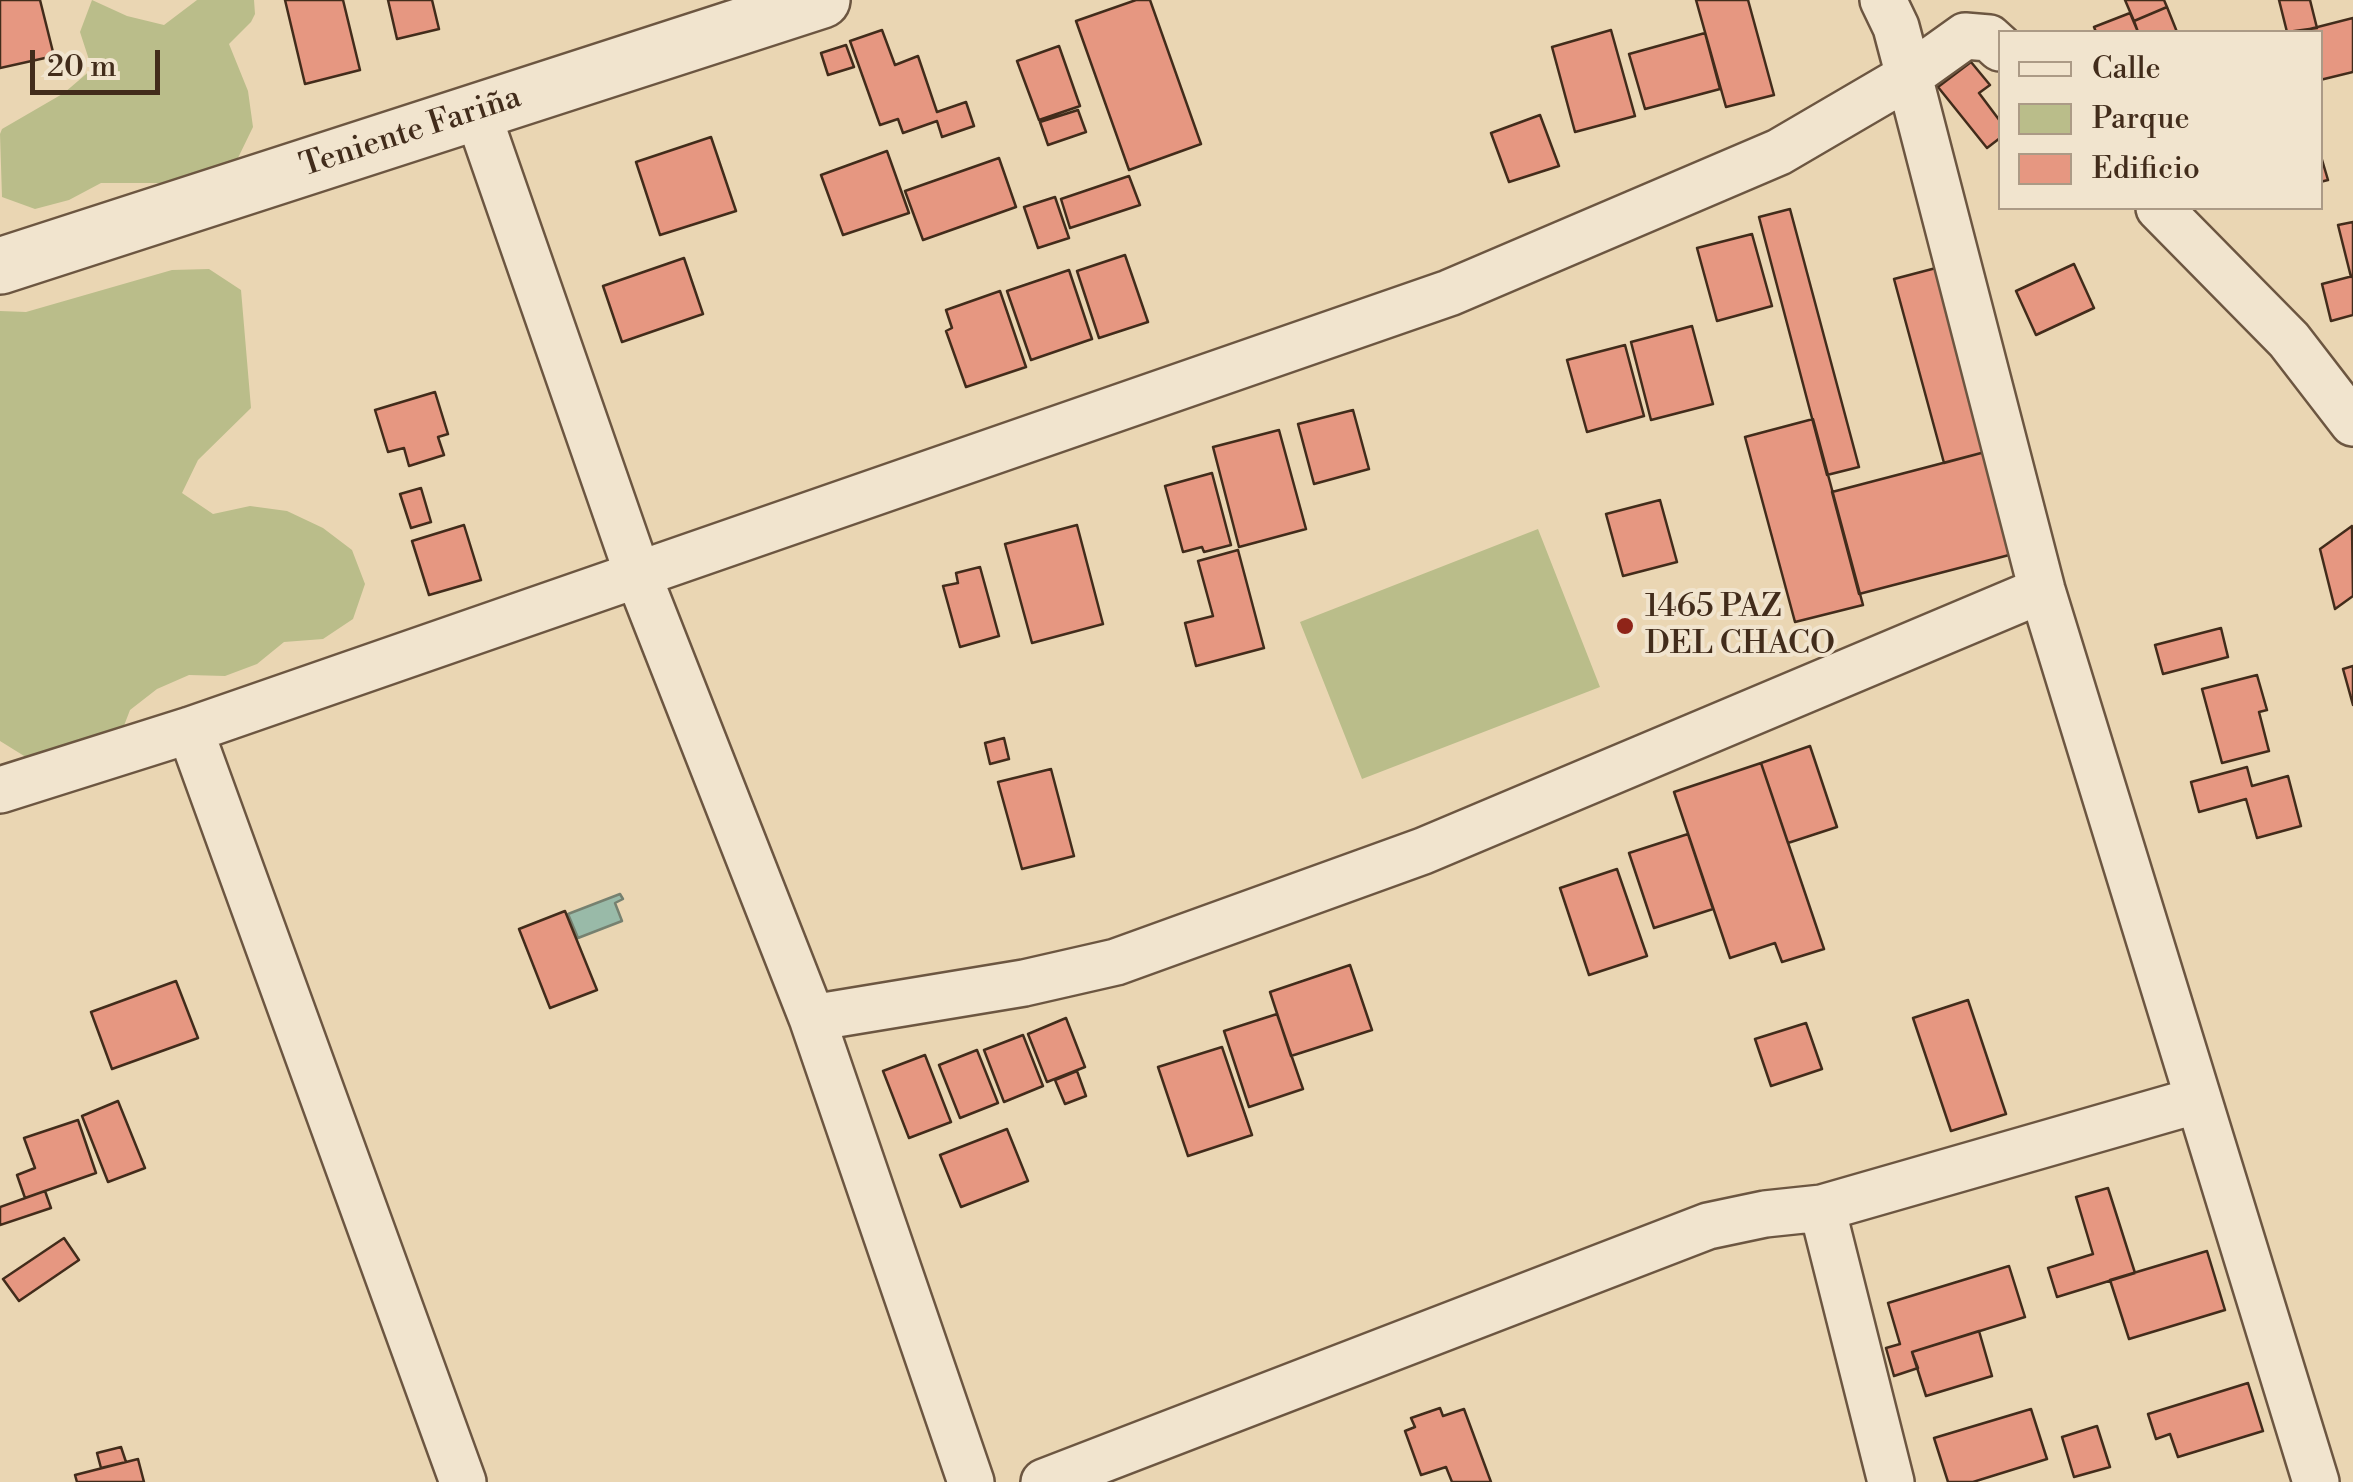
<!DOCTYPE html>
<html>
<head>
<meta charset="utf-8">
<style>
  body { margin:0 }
  #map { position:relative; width:2353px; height:1482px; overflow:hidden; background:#ead6b3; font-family:"Libre Bodoni",serif }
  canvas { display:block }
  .legend { position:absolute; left:1998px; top:30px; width:325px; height:180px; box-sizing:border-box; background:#f1e4ce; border:2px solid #ab9a86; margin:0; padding:12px 18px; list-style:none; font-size:30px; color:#422c1b }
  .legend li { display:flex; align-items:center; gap:20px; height:50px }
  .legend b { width:50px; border:2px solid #ab9a86 }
  .scale { position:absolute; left:30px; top:50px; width:130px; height:45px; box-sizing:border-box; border:5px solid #422c1b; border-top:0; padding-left:12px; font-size:30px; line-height:35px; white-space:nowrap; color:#422c1b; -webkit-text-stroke:8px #f1e4ce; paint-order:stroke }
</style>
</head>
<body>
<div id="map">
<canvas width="2353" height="1482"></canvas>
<ul class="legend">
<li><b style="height:12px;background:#f1e4ce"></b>Calle</li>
<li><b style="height:28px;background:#babd8a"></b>Parque</li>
<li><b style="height:28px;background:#e69781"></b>Edificio</li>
</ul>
<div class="scale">20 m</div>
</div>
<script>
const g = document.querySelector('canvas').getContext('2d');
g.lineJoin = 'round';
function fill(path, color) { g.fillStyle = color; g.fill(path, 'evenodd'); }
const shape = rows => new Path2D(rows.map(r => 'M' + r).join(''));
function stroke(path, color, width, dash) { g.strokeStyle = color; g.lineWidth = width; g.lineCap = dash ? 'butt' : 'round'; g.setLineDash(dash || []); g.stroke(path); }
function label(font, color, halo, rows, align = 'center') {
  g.font = font + ' "Libre Bodoni",serif'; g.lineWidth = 8; g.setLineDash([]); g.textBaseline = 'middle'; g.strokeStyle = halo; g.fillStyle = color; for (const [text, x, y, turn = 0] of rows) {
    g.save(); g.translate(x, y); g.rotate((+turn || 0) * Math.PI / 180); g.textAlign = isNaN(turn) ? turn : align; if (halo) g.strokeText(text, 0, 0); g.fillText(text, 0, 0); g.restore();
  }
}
fill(shape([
  [92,0,127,16,164,25,197,0,254,0,255,14,251,22,229,44,248,91,253,127,237,160,209,183,101,183,69,200,35,209,2,197,0,134,2,129,64,93,92,69,80,32],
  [209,269,241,290,251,408,198,460,182,493,213,514,250,506,287,511,323,528,352,550,365,584,353,619,323,639,284,642,257,664,225,676,189,675,157,689,130,710,117,744,58,777,0,741,0,311,26,312,172,270],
  [1538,529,1600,687,1362,779,1300,622]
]), '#babd8a');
const water = shape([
  [620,894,623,899,615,903,622,921,578,938,568,914,620,894]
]);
fill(water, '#99baa8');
stroke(water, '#768170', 2.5);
const building = shape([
  [0,0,40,0,54,56,0,68,0,0],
  [285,0,343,0,360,70,305,84,285,0],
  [388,0,432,0,439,29,397,39,388,0],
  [1136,0,1150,0,1201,144,1129,170,1076,21,1136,0],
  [1696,0,1748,0,1774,95,1726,107,1696,0],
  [2125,0,2164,0,2167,7,2134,21,2125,0],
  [2279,0,2310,0,2317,28,2287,32,2279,0],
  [2167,7,2177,32,2138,32,2134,21,2167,7],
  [2130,13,2138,32,2096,32,2094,27,2130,13],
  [2353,18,2353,72,2320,80,2320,32,2298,32,2353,18],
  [882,30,895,65,918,56,937,112,966,102,974,126,942,137,937,121,903,133,898,119,880,125,850,41,882,30],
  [1611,30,1635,116,1575,132,1552,47,1611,30],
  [1705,33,1720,89,1645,109,1629,54,1705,33],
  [846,45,854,67,828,75,821,53,846,45],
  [1059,46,1080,106,1039,120,1017,61,1059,46],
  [1971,62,1990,85,1979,93,2000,121,2000,138,1987,148,1938,87,1971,62],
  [1078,110,1086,132,1048,145,1040,122,1078,110],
  [1540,115,1559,166,1509,182,1491,133,1540,115],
  [711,137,736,211,660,235,636,162,711,137],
  [887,151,909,213,843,235,821,175,887,151],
  [2320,153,2328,180,2320,182,2320,153],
  [999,158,1016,207,923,240,905,191,999,158],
  [1129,176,1140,205,1070,228,1061,199,1129,176],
  [1055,197,1069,238,1038,248,1024,207,1055,197],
  [1790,209,1859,467,1827,475,1759,217,1790,209],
  [2353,222,2353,276,2351,277,2338,225,2353,222],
  [1752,234,1772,306,1717,321,1697,248,1752,234],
  [1125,255,1148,322,1099,338,1077,271,1125,255],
  [684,258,703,314,622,342,603,286,684,258],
  [2074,264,2094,308,2036,335,2016,291,2074,264],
  [1936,268,1985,452,1944,463,1894,279,1936,268],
  [1069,270,1092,339,1031,360,1007,291,1069,270],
  [2353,276,2353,315,2331,321,2322,284,2353,276],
  [1000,291,1026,367,966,387,946,331,952,328,946,310,1000,291],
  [1692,326,1713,404,1651,420,1631,342,1692,326],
  [1625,345,1644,416,1587,432,1567,360,1625,345],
  [435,392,448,434,438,437,444,455,409,466,404,448,388,452,375,410,435,392],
  [1353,410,1369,469,1314,484,1298,424,1353,410],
  [1813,419,1863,605,1795,622,1745,437,1813,419],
  [1279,430,1306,529,1239,547,1213,447,1279,430],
  [1985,452,2013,554,1859,594,1832,492,1985,452],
  [1212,473,1231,545,1204,552,1202,547,1183,552,1165,486,1212,473],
  [421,488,431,522,411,528,400,494,421,488],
  [1660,500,1677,562,1623,576,1606,514,1660,500],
  [464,525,481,580,429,595,412,541,464,525],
  [1077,525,1103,624,1032,643,1005,544,1077,525],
  [2352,526,2353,596,2335,609,2320,549,2352,526],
  [1238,550,1264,648,1196,666,1185,623,1213,616,1198,561,1238,550],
  [980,567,999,636,960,647,943,586,958,583,956,573,980,567],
  [2221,628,2228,657,2163,674,2155,645,2221,628],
  [2353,666,2353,705,2343,669,2353,666],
  [2257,675,2267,710,2259,712,2269,751,2222,763,2202,689,2257,675],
  [1004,738,1009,759,990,764,985,743,1004,738],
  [1810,746,1837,827,1788,843,1761,763,1810,746],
  [1761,763,1824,949,1782,962,1775,943,1730,958,1674,792,1761,763],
  [2247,767,2252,786,2288,776,2301,826,2257,838,2246,799,2199,812,2191,782,2247,767],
  [1051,769,1074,856,1022,869,998,782,1051,769],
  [1688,834,1713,909,1654,928,1629,853,1688,834],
  [1617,869,1647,956,1589,975,1560,888,1617,869],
  [565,911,597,990,550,1008,519,929,565,911],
  [1350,965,1372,1030,1291,1056,1270,992,1350,965],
  [176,981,198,1038,112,1069,91,1012,176,981],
  [1968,1000,2006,1114,1951,1131,1913,1018,1968,1000],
  [1277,1014,1303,1089,1249,1107,1224,1031,1277,1014],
  [1066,1018,1085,1067,1047,1082,1028,1034,1066,1018],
  [1806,1023,1822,1069,1771,1086,1755,1039,1806,1023],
  [1023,1035,1043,1086,1004,1102,984,1050,1023,1035],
  [1222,1047,1252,1135,1188,1156,1158,1067,1222,1047],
  [977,1050,998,1103,960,1118,939,1065,977,1050],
  [925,1055,951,1122,909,1138,883,1071,925,1055],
  [1077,1071,1086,1096,1065,1104,1055,1080,1077,1071],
  [118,1101,145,1168,108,1182,82,1116,118,1101],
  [78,1120,96,1173,25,1198,17,1175,35,1168,24,1138,78,1120],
  [1007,1129,1028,1181,961,1207,940,1155,1007,1129],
  [2108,1188,2135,1273,2057,1297,2048,1268,2093,1254,2076,1197,2108,1188],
  [45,1191,51,1208,0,1225,0,1207,45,1191],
  [64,1238,79,1260,19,1301,3,1279,64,1238],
  [2207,1251,2225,1310,2129,1339,2110,1280,2207,1251],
  [2009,1266,2025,1317,1912,1352,1918,1368,1894,1376,1886,1348,1900,1344,1888,1303,2009,1266],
  [1979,1331,1992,1376,1926,1396,1912,1352,1979,1331],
  [2248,1383,2263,1431,2178,1457,2170,1434,2156,1439,2148,1414,2248,1383],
  [1440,1408,1443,1416,1464,1409,1491,1482,1452,1482,1446,1467,1421,1475,1405,1431,1415,1427,1411,1418,1440,1408],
  [2031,1409,2047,1459,1973,1482,1948,1482,1934,1438,2031,1409],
  [2097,1426,2110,1467,2074,1477,2062,1437,2097,1426],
  [121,1447,126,1462,101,1468,97,1453,121,1447],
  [138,1459,144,1482,77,1482,75,1475,138,1459]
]);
fill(building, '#e69781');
stroke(building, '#422c1b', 2.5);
const minor = shape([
  [1883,0,1896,27,1909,76,1965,36,1989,38,2000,48],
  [477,112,638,575,812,1018,971,1482],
  [2159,208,2289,340,2353,423],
  [190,730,463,1482],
  [0,790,190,730,1449,293,1779,152,1909,76,2042,590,2316,1482],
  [812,1018,1024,983,1116,962,1423,851,2042,590],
  [1822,1208,1891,1482],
  [1044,1482,1708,1226,1765,1214,1822,1208,2198,1100]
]);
const tertiary = shape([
  [0,266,822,0]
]);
stroke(minor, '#6c5641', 50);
stroke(tertiary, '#6c5641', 60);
stroke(minor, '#f1e4ce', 45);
stroke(tertiary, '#f1e4ce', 55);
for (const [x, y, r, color] of [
  [1625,626,10,"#8f2418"]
]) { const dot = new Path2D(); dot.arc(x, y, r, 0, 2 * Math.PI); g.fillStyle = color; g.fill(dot); stroke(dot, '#f1e4ce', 4); }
label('32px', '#422c1b', '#f1e4ce', [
  ["Teniente Fariña",411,133,-18]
]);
label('32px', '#422c1b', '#f1e4ce', [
  ["1465 PAZ",1645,608],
  ["DEL CHACO",1645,645]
], 'left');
</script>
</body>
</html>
